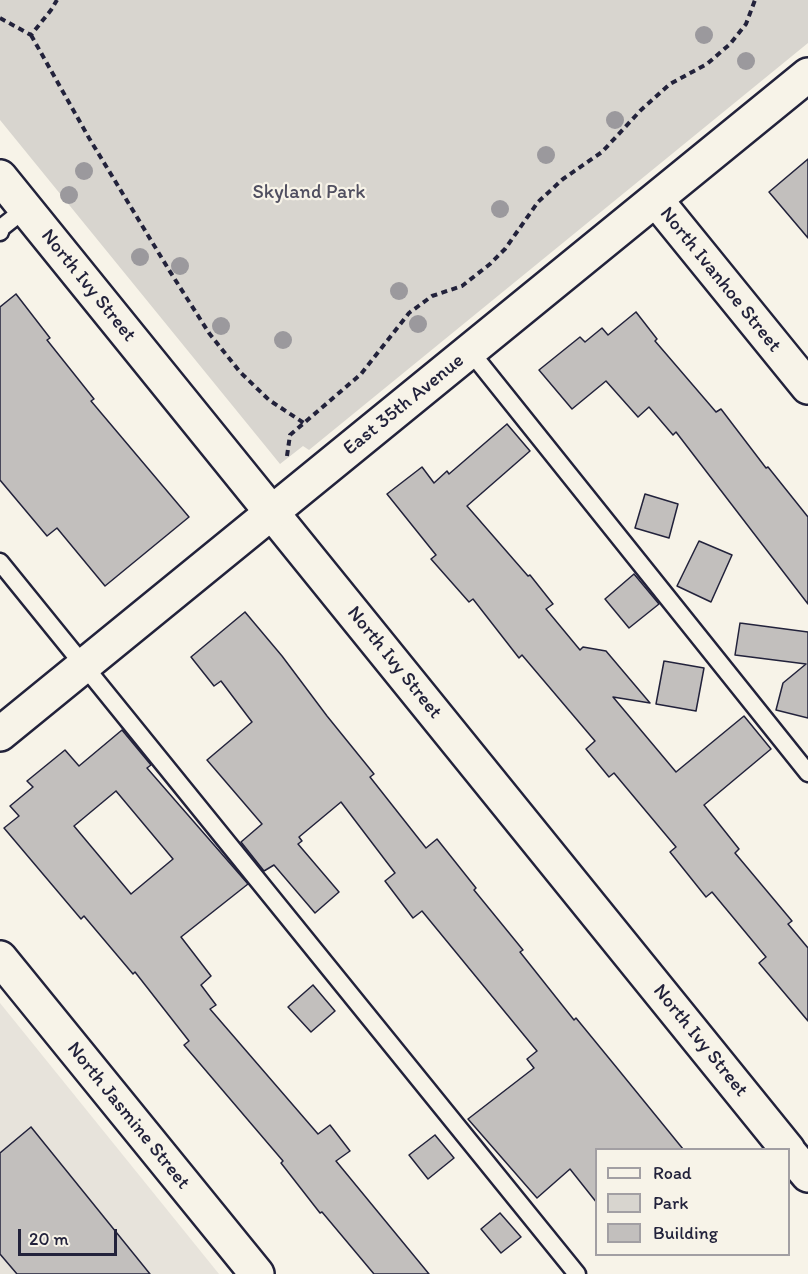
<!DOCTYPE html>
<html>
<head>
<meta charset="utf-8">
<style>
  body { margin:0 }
  #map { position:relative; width:808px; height:1274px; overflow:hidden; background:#f7f3e8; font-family:Itim,sans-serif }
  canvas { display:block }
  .legend { position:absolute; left:595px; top:1148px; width:195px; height:108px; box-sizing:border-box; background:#f7f3e8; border:2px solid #a29fa3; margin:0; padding:8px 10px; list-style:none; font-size:18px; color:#22223b }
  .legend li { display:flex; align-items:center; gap:12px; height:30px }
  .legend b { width:30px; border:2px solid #a29fa3 }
  .scale { position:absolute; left:18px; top:1229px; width:99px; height:27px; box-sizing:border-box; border:3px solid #22223b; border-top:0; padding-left:8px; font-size:18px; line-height:21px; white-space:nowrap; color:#22223b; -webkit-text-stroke:4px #f7f3e8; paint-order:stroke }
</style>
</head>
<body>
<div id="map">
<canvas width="808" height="1274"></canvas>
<ul class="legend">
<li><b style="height:8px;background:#f7f3e8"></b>Road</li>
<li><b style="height:16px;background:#d8d5cf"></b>Park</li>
<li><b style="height:16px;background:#c2bfbd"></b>Building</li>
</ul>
<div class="scale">20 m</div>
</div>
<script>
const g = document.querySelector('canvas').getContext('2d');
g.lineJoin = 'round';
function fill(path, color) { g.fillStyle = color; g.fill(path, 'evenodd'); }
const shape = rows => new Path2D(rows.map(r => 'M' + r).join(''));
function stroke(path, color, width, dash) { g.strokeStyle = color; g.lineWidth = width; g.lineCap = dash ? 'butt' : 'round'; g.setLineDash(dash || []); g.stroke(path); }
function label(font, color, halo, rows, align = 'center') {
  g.font = font + ' Itim,sans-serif'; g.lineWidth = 4.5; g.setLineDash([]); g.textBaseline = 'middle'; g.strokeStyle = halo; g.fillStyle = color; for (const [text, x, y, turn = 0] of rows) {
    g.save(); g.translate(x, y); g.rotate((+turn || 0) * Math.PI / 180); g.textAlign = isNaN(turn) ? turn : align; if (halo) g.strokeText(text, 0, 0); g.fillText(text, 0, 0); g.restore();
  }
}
fill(shape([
  [0,1003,219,1274,0,1274]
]), '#e7e3db');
fill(shape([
  [0,0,808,0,808,43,309,450,303,446,280,464,0,120]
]), '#d8d5cf');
const building = shape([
  [808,159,808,238,769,192,808,159],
  [16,294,50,338,47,340,94,399,91,401,189,517,105,586,57,528,47,536,0,480,0,307,16,294],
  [636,312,657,339,655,341,716,412,721,409,766,468,768,467,808,517,808,604,676,432,673,435,649,407,638,417,606,381,572,409,539,370,580,337,585,342,602,328,608,335,636,312],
  [507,424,530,451,467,506,528,576,530,575,553,604,546,609,580,650,583,647,606,651,650,703,613,697,676,772,744,716,771,749,704,805,739,849,735,853,792,921,788,924,808,948,808,1021,759,963,766,957,712,892,706,897,670,852,676,847,614,773,609,777,586,749,595,741,522,655,519,658,473,599,469,602,431,559,436,555,387,494,422,467,434,483,447,471,449,474,507,424],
  [645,494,678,504,669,538,635,528,645,494],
  [699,541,732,555,711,602,677,586,699,541],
  [634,574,659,604,629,628,605,599,634,574],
  [245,612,282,656,327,716,374,774,370,777,426,848,437,839,476,888,474,890,523,950,520,952,574,1020,576,1018,617,1068,683,1149,597,1149,597,1203,570,1169,537,1198,468,1119,534,1068,527,1059,537,1051,422,911,413,918,385,881,395,873,341,802,299,837,302,841,298,844,339,892,315,913,274,865,264,871,241,842,262,824,207,760,252,722,221,681,214,686,191,657,245,612],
  [740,623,808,632,808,718,776,710,783,683,806,664,735,655,740,623],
  [664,661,704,668,696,711,656,704,664,661],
  [122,730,151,765,147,768,248,884,181,937,211,976,201,985,216,1005,210,1009,318,1134,330,1125,350,1151,336,1161,429,1274,374,1274,322,1212,320,1213,281,1163,283,1161,184,1045,189,1041,135,972,133,974,84,916,81,919,4,828,19,816,10,806,33,787,27,781,65,750,79,766,122,730],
  [116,791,173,859,131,894,74,826,116,791],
  [313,985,335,1011,311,1032,288,1007,313,985],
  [31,1127,150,1274,17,1274,0,1254,0,1153,31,1127],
  [435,1135,454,1158,428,1179,409,1155,435,1135],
  [500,1213,521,1237,501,1253,481,1229,500,1213]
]);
fill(building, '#c2bfbd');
stroke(building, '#22223b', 1.5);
const lane = shape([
  [0,232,1,228,25,209],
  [470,351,808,773],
  [0,562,577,1274]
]);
const street = shape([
  [0,177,788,1150],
  [656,200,808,387],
  [0,958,257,1274],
  [788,1151,808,1175]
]);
const secondary = shape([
  [0,734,808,75]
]);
stroke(lane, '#22223b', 21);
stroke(street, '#22223b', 38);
stroke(secondary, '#22223b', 38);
stroke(shape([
  [0,18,31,35,51,10,57,0],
  [31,35,89,138,169,270,209,333,240,372,269,400,304,423],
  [287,456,290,435,361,374,409,313,432,296,462,286,490,264,505,249,538,202,563,179,602,152,641,110,670,84,707,64,730,44,746,24,755,0]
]), '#22223b', 4, [6, 4.5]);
stroke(lane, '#f7f3e8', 16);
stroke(street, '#f7f3e8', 33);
stroke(secondary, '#f7f3e8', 33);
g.fillStyle = '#9b999d';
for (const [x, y] of [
  [704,35],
  [746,61],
  [615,120],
  [546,155],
  [84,171],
  [69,195],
  [500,209],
  [140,257],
  [180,266],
  [399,291],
  [418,324],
  [221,326],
  [283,340]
]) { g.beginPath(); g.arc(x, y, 9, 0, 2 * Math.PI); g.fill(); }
label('20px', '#504f60', '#f7f3e8', [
  ["Skyland Park",309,193]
]);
label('20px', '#22223b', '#f7f3e8', [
  ["North Ivanhoe Street",720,280,51],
  ["North Ivy Street",88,286,51],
  ["East 35th Avenue",404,405,-39],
  ["North Ivy Street",394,663,51],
  ["North Ivy Street",700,1041,51],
  ["North Jasmine Street",128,1116,51]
]);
</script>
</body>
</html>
